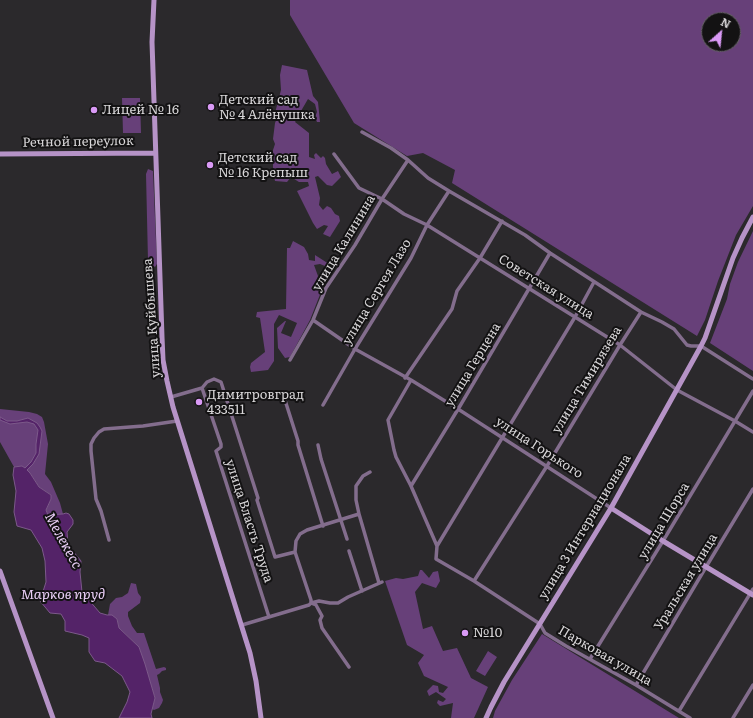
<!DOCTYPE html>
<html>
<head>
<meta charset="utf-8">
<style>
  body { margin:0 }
  #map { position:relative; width:753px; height:718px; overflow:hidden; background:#2b292c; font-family:Literata,serif }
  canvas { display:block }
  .north { position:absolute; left:701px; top:12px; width:40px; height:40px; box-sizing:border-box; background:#131213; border:1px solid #626062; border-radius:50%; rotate:27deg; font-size:11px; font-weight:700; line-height:16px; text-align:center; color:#d8d6d8 }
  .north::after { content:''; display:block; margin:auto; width:14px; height:18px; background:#da9af6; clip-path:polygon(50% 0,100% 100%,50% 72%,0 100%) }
</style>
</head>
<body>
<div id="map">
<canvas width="753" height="718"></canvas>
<div class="north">N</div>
</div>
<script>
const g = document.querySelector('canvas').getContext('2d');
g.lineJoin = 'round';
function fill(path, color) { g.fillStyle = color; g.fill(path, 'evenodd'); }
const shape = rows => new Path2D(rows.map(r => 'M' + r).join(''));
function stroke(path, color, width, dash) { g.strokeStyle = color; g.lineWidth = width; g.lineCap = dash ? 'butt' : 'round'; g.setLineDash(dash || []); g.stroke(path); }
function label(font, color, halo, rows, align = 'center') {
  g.font = font + ' Literata,serif'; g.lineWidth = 4; g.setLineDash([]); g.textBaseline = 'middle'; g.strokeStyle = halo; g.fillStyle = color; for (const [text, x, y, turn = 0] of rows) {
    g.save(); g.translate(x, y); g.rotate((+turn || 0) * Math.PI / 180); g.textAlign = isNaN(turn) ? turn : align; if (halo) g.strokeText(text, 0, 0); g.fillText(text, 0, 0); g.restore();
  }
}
fill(shape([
  [290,0,753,0,753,206,736,235,718,281,705,320,697,336,452,183,455,170,423,153,407,156,354,123,290,15],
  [709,20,733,20,733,44,709,44],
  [282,65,307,70,313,96,318,102,320,122,317,122,315,117,317,112,315,104,308,99,301,111,310,117,309,121,299,115,295,122,309,133,309,157,315,159,314,155,316,153,321,158,323,156,325,158,326,164,332,174,338,171,341,177,332,186,327,185,318,176,315,177,320,198,319,205,323,210,327,206,331,208,335,214,339,216,340,221,330,237,323,234,328,226,324,225,317,229,313,223,297,191,309,186,308,182,299,182,291,177,287,182,275,181,273,170,273,150,275,144,273,139,275,123,277,118,275,113,281,90,280,75],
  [122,98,140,98,141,133,123,133],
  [148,169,153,171,157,264,155,267,148,261,146,174],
  [753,231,753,371,710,343,727,299,730,284,738,262],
  [293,241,304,247,308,254,309,260,315,261,315,255,329,264,333,269,332,272,330,273,327,277,321,275,325,266,320,264,314,265,318,276,316,283,323,287,310,320,290,357,285,358,278,348,277,328,285,321,286,321,281,333,291,337,297,323,279,315,274,324,274,361,268,370,251,372,250,367,251,363,265,352,260,318,256,317,257,312,286,309,287,248,290,248],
  [0,409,29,412,37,414,42,417,44,422,48,444,45,474,51,482,60,503,63,514,48,515,46,510,51,499,51,495,39,487,30,473,22,466,14,467,0,442],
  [420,570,422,570,429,578,433,572,438,571,440,581,436,588,422,583,415,592,423,629,432,626,443,651,457,648,471,678,488,687,474,718,451,718,453,703,440,706,437,703,438,700,443,702,446,699,436,692,429,696,427,691,433,685,438,686,439,692,443,693,448,687,424,676,418,663,424,655,407,645,385,581,396,578,403,579,418,576],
  [131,583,136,584,138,593,141,597,140,603,128,612,128,616,132,626,137,633,144,633,156,669,164,667,166,668,166,670,162,671,159,674,157,675,160,688,160,692,163,700,162,703,159,708,154,710,152,709,155,698,139,647,119,628,117,619,108,615,110,604,116,598,122,597,128,593],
  [542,634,679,718,493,718,495,711,512,680],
  [488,651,497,657,485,676,476,671]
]), '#674079');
const water = shape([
  [0,417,7,421,17,421,28,418,37,423,40,427,42,431,39,454,33,464,27,470,30,473,39,487,51,495,51,499,46,510,48,515,63,514,66,513,69,514,73,520,73,524,67,532,68,545,81,561,80,572,82,592,100,613,107,615,112,615,117,619,119,628,139,647,145,664,155,698,151,714,152,718,119,718,127,702,130,692,122,676,105,663,95,661,89,652,89,638,82,635,65,631,65,621,61,614,50,613,40,601,46,582,45,561,42,548,31,530,17,526,14,512,16,491,13,475,14,467,22,466,25,468,31,462,36,453,36,444,38,430,34,424,27,422,10,424,0,420,0,417]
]);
fill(water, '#542368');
stroke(water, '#7c598a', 1);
stroke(shape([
  [362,132,391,148,408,160,428,178,449,191,525,235,550,253,641,312,662,322,674,329,687,345,691,346,701,346,753,379],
  [334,154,359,188,382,199,404,214,427,225,480,258,620,345,677,390,735,421,753,432],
  [313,320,355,349,411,380,458,409,611,508],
  [290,360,313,320,326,288,355,245,382,199,408,160],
  [405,378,452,309,457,291,480,258,502,221],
  [411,380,388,420,394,450,396,457,411,486,437,546,436,559,474,581,540,624,545,633,566,646,636,685,690,718],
  [202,388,221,444,221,447,216,451,269,617],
  [171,397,202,388,207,382,214,379,221,382,258,498,257,500,275,557,295,552,311,600,311,603,316,605,322,616,320,620,322,628,349,667],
  [284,397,298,441,298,445,323,526],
  [323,405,355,349,411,258,427,225,449,191],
  [318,445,321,459,347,539],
  [411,486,460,406,550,253],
  [359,514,356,500,356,486,363,476,370,472],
  [109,540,101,511,96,499,91,451,91,444,94,438,99,432,104,429,143,426,177,421],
  [437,546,575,317,594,282],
  [349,551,362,591],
  [295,552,296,541,300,534,307,530,359,514,379,583],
  [474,581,547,466,620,345,641,312],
  [242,625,309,605,311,603,319,601,330,603,338,603,348,597,382,582],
  [590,659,663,541,753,391],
  [636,685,706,567,753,489],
  [679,711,753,589],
  [733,718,753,685]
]), '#836d8d', 3.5);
stroke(shape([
  [154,0,152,42,162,337,163,360,167,381,173,407,250,653,256,681,261,718],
  [0,154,155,153],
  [611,508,663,541,753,595],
  [0,571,53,718],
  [486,718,491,707,504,682,611,508,701,346,705,338,733,258,742,238,753,217]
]), '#b693c7', 5);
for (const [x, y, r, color] of [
  [211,107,4,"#da9af6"],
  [94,110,4,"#da9af6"],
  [210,165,4,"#da9af6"],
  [199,402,4,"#da9af6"],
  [465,633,4,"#da9af6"]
]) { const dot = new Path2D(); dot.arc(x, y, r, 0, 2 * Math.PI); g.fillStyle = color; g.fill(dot); stroke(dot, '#131213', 1.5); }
label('13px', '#d8d6d8', '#131213', [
  ["Детский сад",219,100],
  ["№ 4 Алёнушка",219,115],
  ["Лицей № 16",102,110],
  ["Детский сад",218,158],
  ["№ 16 Крепыш",218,173],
  ["Димитровград",207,395],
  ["433511",207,410],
  ["№10",473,633]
], 'left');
label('13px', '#d8d6d8', '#131213', [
  ["Речной переулок",78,142,-1],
  ["улица Калинина",344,243,-59],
  ["Советская улица",546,287,32],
  ["улица Сергея Лазо",377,292,-59],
  ["улица Куйбышева",152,318,-94],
  ["улица Герцена",473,365,-59],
  ["улица Тимирязева",587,380,-59],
  ["улица Горького",539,448,33],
  ["улица Власть Труда",249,521,72],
  ["улица Щорса",664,521,-59],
  ["улица 3 Интернационала",585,527,-59],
  ["Уральская улица",686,582,-59],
  ["Парковая улица",605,656,30]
]);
label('italic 14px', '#e8cdf5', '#131213', [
  ["Мелекесс",63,541,61],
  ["Марков пруд",63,595]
]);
</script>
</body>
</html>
